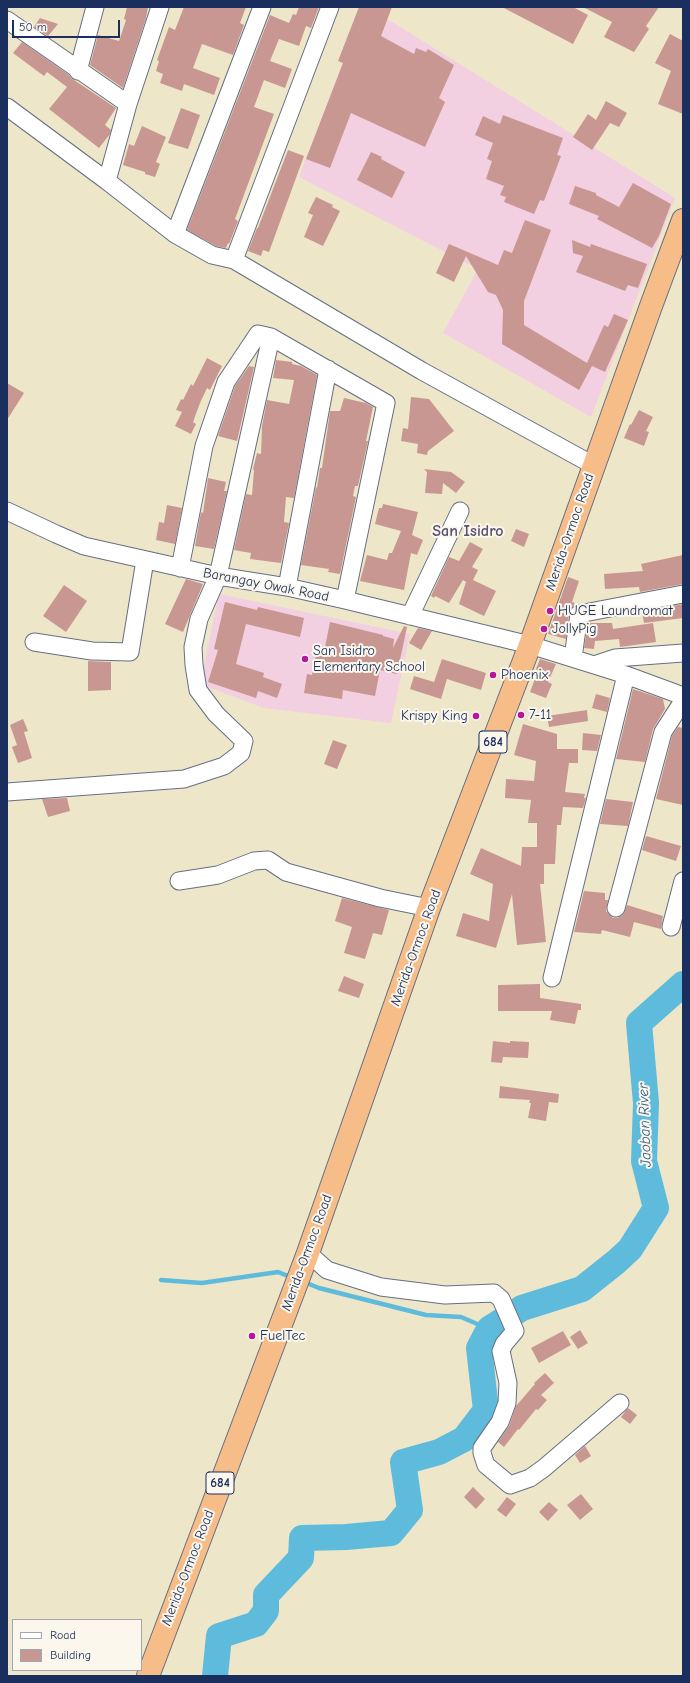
<!DOCTYPE html>
<html>
<head>
<meta charset="utf-8">
<style>
  body { margin:0 }
  #map { position:relative; width:690px; height:1683px; overflow:hidden; background:#eee6c9; font-family:"Comic Neue",sans-serif }
  canvas { display:block }
  .frame { position:absolute; inset:0; border:8px solid #1b2f5e; pointer-events:none }
  .legend { position:absolute; left:12px; top:1619px; width:130px; height:52px; box-sizing:border-box; background:#fbf7ec; border:1px solid #a1a7b3; margin:0; padding:5px 7px; list-style:none; font-size:12px; color:#1b2f5e }
  .legend li { display:flex; align-items:center; gap:8px; height:20px }
  .legend b { width:20px; border:1px solid #a1a7b3 }
  .scale { position:absolute; left:12px; top:20px; width:108px; height:18px; box-sizing:border-box; border:2px solid #1b2f5e; border-top:0; padding-left:5px; font-size:12px; line-height:14px; white-space:nowrap; color:#1b2f5e; -webkit-text-stroke:3px #fbf7ec; paint-order:stroke }
</style>
</head>
<body>
<div id="map">
<canvas width="690" height="1683"></canvas>
<div class="frame"></div>
<ul class="legend">
<li><b style="height:5px;background:#fff"></b>Road</li>
<li><b style="height:11px;background:#c89792"></b>Building</li>
</ul>
<div class="scale">50 m</div>
</div>
<script>
const g = document.querySelector('canvas').getContext('2d');
g.lineJoin = 'round';
function fill(path, color) { g.fillStyle = color; g.fill(path, 'evenodd'); }
const shape = rows => new Path2D(rows.map(r => 'M' + r).join(''));
function stroke(path, color, width, dash) { g.strokeStyle = color; g.lineWidth = width; g.lineCap = dash ? 'butt' : 'round'; g.setLineDash(dash || []); g.stroke(path); }
function label(font, color, halo, rows, align = 'center') {
  g.font = font + ' "Comic Neue",sans-serif'; g.lineWidth = 4; g.setLineDash([]); g.textBaseline = 'middle'; g.strokeStyle = halo; g.fillStyle = color; for (const [text, x, y, turn = 0] of rows) {
    g.save(); g.translate(x, y); g.rotate((+turn || 0) * Math.PI / 180); g.textAlign = isNaN(turn) ? turn : align; if (halo) g.strokeText(text, 0, 0); g.fillText(text, 0, 0); g.restore();
  }
}
fill(shape([
  [364,7,368,7,675,198,591,417,443,333,478,269,299,177],
  [219,594,410,634,391,723,264,708,200,684]
]), '#f2cfe1');
stroke(shape([
  [161,1280,202,1283,278,1272,293,1278],
  [304,1282,319,1288,426,1315,461,1317,489,1329]
]), '#5fbbdc', 4.5);
stroke(shape([
  [215,1676,219,1636,256,1624,266,1611,266,1595,301,1558,302,1538,346,1537,391,1533,410,1510,403,1462,439,1452,464,1439,486,1410,479,1348,489,1329,522,1308,582,1289,616,1262,630,1249,656,1208,644,1161,646,1103,639,1023,683,984]
]), '#5fbbdc', 26);
fill(shape([
  [127,7,148,7,146,18,123,88,90,65,98,35,119,41,126,20,124,19],
  [184,7,246,7,240,23,244,25,233,55,202,44,193,68,220,78,214,95,184,84,182,91,160,83,163,74,156,71,159,61,157,60,169,27,175,30],
  [299,7,319,7,311,28,306,26,299,46,279,39,270,61,292,69,285,88,264,80,254,107,274,114,235,219,238,221,229,244,228,243,226,248,216,246,187,230,270,15,289,23,293,14,296,15],
  [359,7,392,7,381,36,414,54,416,48,426,52,428,49,454,65,439,98,445,102,425,147,351,113,330,168,306,159,343,63,338,61],
  [502,7,573,7,588,15,573,44],
  [583,7,659,7,646,26,649,29,634,52,604,37,612,22],
  [40,18,58,24,48,36,34,27],
  [670,34,683,41,683,114,658,104,671,71,655,63],
  [22,42,69,75,71,78,116,108,105,125,111,130,110,134,99,148,49,109,67,87,47,72,44,76,13,53],
  [606,101,627,113,619,127,610,123,592,150,573,137,588,114,596,120],
  [181,108,200,115,188,149,168,143],
  [503,115,563,138,557,155,561,156,544,201,540,200,534,214,504,202,506,197,500,195,504,186,486,179,492,161,487,159,493,143,475,135,483,116,500,124],
  [142,126,166,137,156,162,160,164,155,177,145,174,145,172,123,165,129,144,134,146],
  [288,150,304,156,269,252,263,250,261,256,248,251,257,228,258,228],
  [371,152,382,157,381,159,405,172,392,198,357,180],
  [633,183,671,204,659,236,652,248,597,219,599,216,569,204,575,186,596,193,596,195,619,207],
  [316,197,333,205,332,207,340,211,323,246,304,237,313,215,308,213],
  [525,220,551,230,524,301,524,325,587,363,604,325,608,327,614,314,628,320,605,372,592,366,579,390,502,344,503,310,496,295,488,292,466,256,454,282,436,273,449,244,498,265,504,250,512,253],
  [572,240,590,247,591,244,647,264,638,288,628,285,625,291,576,272,583,256,573,253],
  [207,358,222,366,210,390,207,388,200,403,193,422,196,424,191,434,175,426,182,412,176,410,181,399,183,400,191,384,193,386],
  [276,360,292,362,292,364,301,366,317,375,294,498,286,497,284,522,289,523,281,563,250,559,251,553,234,550,246,494,252,495,254,470,253,469,257,453,261,454,262,426,267,400,289,404,294,380,273,378],
  [249,366,254,367,237,441,218,436,235,386],
  [7,383,24,393,7,420],
  [411,397,429,399,454,431,428,451,427,455,417,453,418,444,401,441,403,428,408,429],
  [344,398,366,403,373,407,366,441,368,441,358,486,355,486,353,496,356,497,340,574,328,572,329,569,301,565,316,487,317,488,320,468,322,468,330,411,340,411],
  [639,410,653,417,646,431,649,432,644,446,624,438,630,424,631,425],
  [424,469,451,472,465,482,456,493,443,483,442,494,425,493,427,472],
  [208,478,226,482,224,491,227,491,214,549,195,546,201,512,203,513],
  [383,504,418,512,412,535,423,540,417,555,411,553,404,590,360,581,367,555,387,560,389,553,392,553,401,531,375,524,379,508,382,508],
  [167,505,182,508,175,544,156,540,159,522,164,523],
  [516,529,529,534,524,547,511,541],
  [470,542,483,549,472,567,478,570,473,580,496,591,484,616,459,604,466,582,463,580,449,603,435,596,434,598,431,596,449,557,459,561],
  [683,555,683,584,640,592,639,587,605,589,604,574,643,571,641,564],
  [568,577,579,581,572,602,575,603,574,606,569,613,566,639,548,634],
  [186,579,203,584,183,632,165,624],
  [64,585,87,601,66,632,43,616],
  [225,602,257,610,258,607,304,618,300,637,246,624,236,664,264,673,263,677,282,684,277,698,258,691,256,698,208,682,218,650,214,649],
  [683,604,683,618,644,623,642,612],
  [330,622,383,635,383,636,394,639,393,648,404,626,407,627,397,674,380,670,375,696,343,690,342,699,304,693,307,674,312,675,318,645,325,647],
  [588,623,612,623,613,629,653,623,656,642,620,647,619,639,595,641,594,649,584,648],
  [418,628,432,631,421,650,409,643],
  [442,659,486,673,481,690,447,679,441,699,410,689,414,676,434,682],
  [540,659,556,664,548,682,552,684,546,698,530,692,538,671,536,669],
  [88,661,111,662,111,690,88,691],
  [633,689,663,699,665,709,653,729,645,762,616,759],
  [596,694,610,698,607,712,592,708],
  [587,710,588,721,549,727,547,716],
  [23,719,28,731,24,732,32,758,18,763,12,747,17,745,10,725],
  [523,724,557,734,557,749,578,749,578,763,569,763,565,792,585,794,584,798,586,798,583,808,563,807,561,825,557,825,555,864,544,864,544,884,540,884,546,942,517,945,512,894,496,948,456,936,463,913,489,921,493,884,470,874,481,848,521,866,522,847,537,847,537,823,528,823,531,800,505,798,506,779,534,781,536,761,514,755],
  [678,727,683,728,683,805,656,799,672,736],
  [583,733,601,735,597,751,582,750],
  [333,740,347,745,337,769,324,764],
  [67,798,70,811,48,817,42,799],
  [606,799,633,802,628,826,600,824],
  [646,836,681,846,676,861,642,850],
  [584,891,605,893,605,900,608,900,606,911,613,918,618,918,623,915,627,905,663,916,661,929,634,922,630,937,602,930,601,934,574,932],
  [342,898,389,910,382,935,373,933,365,959,344,953,352,927,335,921],
  [344,976,364,984,359,998,338,991],
  [540,984,540,998,581,1004,581,1010,578,1010,575,1024,550,1020,552,1011,498,1011,498,985],
  [493,1041,510,1043,510,1041,529,1042,528,1058,503,1057,502,1063,491,1062],
  [500,1086,559,1094,558,1103,549,1102,546,1121,528,1118,531,1103,529,1103,530,1100,499,1098],
  [580,1330,588,1343,578,1349,570,1337],
  [563,1331,571,1345,539,1363,531,1348],
  [545,1373,554,1383,541,1395,547,1400,538,1410,536,1409,519,1430,518,1429,504,1447,498,1442,509,1426,516,1406,535,1384,534,1383],
  [628,1408,637,1415,630,1424,621,1417],
  [585,1446,591,1456,580,1463,575,1455],
  [473,1487,485,1499,476,1509,464,1497],
  [581,1494,593,1509,580,1520,567,1505],
  [507,1497,516,1504,506,1517,497,1510],
  [549,1502,558,1510,548,1521,539,1512]
]), '#c89792');
const street = shape([
  [7,20,128,104],
  [78,71,95,7],
  [7,107,107,181,175,234,212,255,234,260,422,371,593,465],
  [107,181,128,104,160,7],
  [175,234,262,7],
  [234,260,330,7],
  [7,511,56,534,84,546,218,576,287,587,345,600,530,645,626,675,683,696],
  [180,568,204,446,226,382,258,334,271,337,386,403,345,600],
  [287,587,328,369],
  [410,616,460,511],
  [34,642,92,651,130,652,145,560],
  [573,658,579,614,683,594],
  [594,665,615,658,683,653],
  [7,792,184,779,224,766,241,753,244,741,216,714,198,690,194,665,193,647,199,619,218,576,271,337],
  [179,881,218,875,254,861,268,860,286,872,380,898,429,908],
  [616,908,663,732,683,701],
  [671,927,683,881],
  [552,978,626,675],
  [308,1253,327,1270,381,1287,445,1295,494,1293,501,1299,515,1331,504,1344,501,1351,508,1383,507,1403,500,1422,482,1448,482,1453,486,1465,510,1485,530,1478,544,1468,620,1403]
]);
const highway = shape([
  [148,1676,308,1253,429,908,530,645,651,306,683,220]
]);
stroke(street, '#656f83', 19);
stroke(highway, '#656f83', 24);
stroke(street, '#fff', 17);
stroke(highway, '#f7bd88', 22);
for (const [x, y, r, color] of [
  [550,611,4,"#b5179e"],
  [544,629,4,"#b5179e"],
  [305,659,4,"#b5179e"],
  [493,675,4,"#b5179e"],
  [521,715,4,"#b5179e"],
  [476,716,4,"#b5179e"],
  [252,1336,4,"#b5179e"]
]) { const dot = new Path2D(); dot.arc(x, y, r, 0, 2 * Math.PI); g.fillStyle = color; g.fill(dot); stroke(dot, '#fbf7ec', 1.5); }
for (const [x, y, w] of [
  [493,742,28],
  [220,1483,28]
]) { const box = new Path2D(); box.roundRect(x - w / 2, y - 11, w, 22, 3); g.fillStyle = '#fbf7ec'; g.fill(box); stroke(box, '#1b2f5e', 1); }
label('bold 13px', '#1b2f5e', null, [
  ["684",493,742],
  ["684",220,1483]
]);
label('14px', '#1b2f5e', '#fbf7ec', [
  ["Merida-Ormoc Road",570,532,-71],
  ["Barangay Owak Road",266,585,11],
  ["Merida-Ormoc Road",416,948,-70],
  ["Merida-Ormoc Road",307,1253,-70],
  ["Merida-Ormoc Road",188,1568,-69]
]);
label('14px', '#1b2f5e', '#fbf7ec', [
  ["HUGE Laundromat",558,611],
  ["JollyPig",552,629],
  ["San Isidro",313,651],
  ["Elementary School",313,667],
  ["Phoenix",501,675],
  ["7-11",529,715],
  ["Krispy King",468,716,"right"],
  ["FuelTec",260,1336]
], 'left');
label('italic 15px', '#2f5984', '#fbf7ec', [
  ["Jaoban River",645,1125,-92]
]);
label('bold 16px', '#585370', '#fbf7ec', [
  ["San Isidro",468,531]
]);
</script>
</body>
</html>
